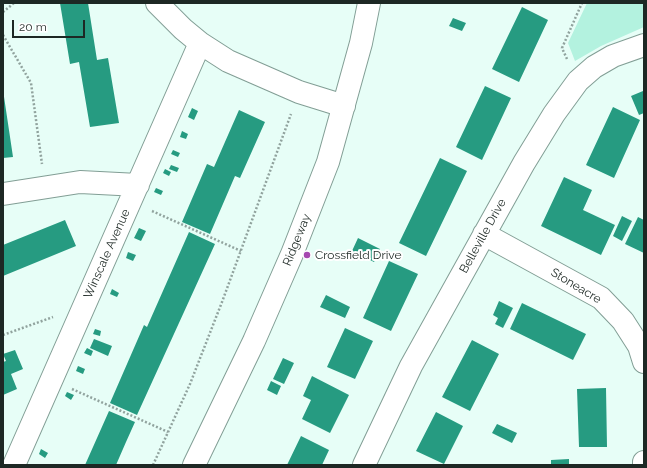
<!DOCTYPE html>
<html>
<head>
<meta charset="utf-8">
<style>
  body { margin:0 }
  #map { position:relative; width:647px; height:468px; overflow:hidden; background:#e7fef7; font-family:Raleway,sans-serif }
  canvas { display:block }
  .frame { position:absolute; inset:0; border:4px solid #1d2824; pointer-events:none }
  .scale { position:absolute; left:12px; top:20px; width:73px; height:18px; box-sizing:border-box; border:2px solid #1d2824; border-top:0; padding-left:5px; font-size:12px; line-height:14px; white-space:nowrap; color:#1d2824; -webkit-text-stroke:3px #fff; paint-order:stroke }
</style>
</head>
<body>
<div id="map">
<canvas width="647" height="468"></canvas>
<div class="frame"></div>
<div class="scale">20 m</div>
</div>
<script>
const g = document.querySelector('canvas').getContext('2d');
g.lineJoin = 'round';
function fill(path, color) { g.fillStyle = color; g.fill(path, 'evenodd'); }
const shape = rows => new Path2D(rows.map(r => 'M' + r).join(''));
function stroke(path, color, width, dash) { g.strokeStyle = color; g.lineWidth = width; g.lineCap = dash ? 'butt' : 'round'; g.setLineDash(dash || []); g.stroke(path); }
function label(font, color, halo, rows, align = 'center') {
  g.font = font + ' Raleway,sans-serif'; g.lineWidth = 4; g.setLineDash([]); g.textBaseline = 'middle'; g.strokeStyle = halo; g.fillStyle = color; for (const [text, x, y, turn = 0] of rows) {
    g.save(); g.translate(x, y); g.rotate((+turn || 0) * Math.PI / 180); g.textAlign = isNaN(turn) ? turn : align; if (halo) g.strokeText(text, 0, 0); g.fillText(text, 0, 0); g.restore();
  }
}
fill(shape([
  [587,3,644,3,644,27,601,46,575,61,568,43]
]), '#b3f2df');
fill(shape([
  [60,3,88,3,97,60,108,58,119,123,90,127,79,62,70,64],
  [522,7,548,20,519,82,492,69],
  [453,18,466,23,462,31,449,26],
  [485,86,511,98,482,160,456,147],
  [3,90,13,157,3,158],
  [643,91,644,113,639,115,631,96],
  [613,107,640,120,614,178,586,165],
  [192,108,198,111,194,120,188,117],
  [239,110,265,122,240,178,235,176,210,234,182,222,207,164,214,167],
  [182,131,188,134,186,139,180,137],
  [173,150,180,153,178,157,171,154],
  [440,158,467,171,426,256,399,243],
  [171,165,179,168,177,172,169,169],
  [165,169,171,172,169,176,163,173],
  [564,177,592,190,583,210,615,225,601,255,541,226],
  [156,188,163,191,161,195,154,192],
  [622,216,632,221,622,241,613,236],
  [638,217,644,220,644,253,625,244],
  [65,220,76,246,3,276,3,245],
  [139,228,146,231,141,241,134,238],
  [189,232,215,244,137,415,110,403,144,325,147,327],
  [358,238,380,249,374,262,352,251],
  [128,252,136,255,133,261,126,258],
  [389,261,418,274,391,331,363,318],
  [112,289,119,293,117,297,110,294],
  [326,295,350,307,345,318,320,307],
  [499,301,513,308,503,328,495,324,498,318,493,315],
  [522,303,586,334,573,360,510,329],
  [345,328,373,341,355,379,327,367],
  [95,329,101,331,100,336,93,334],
  [94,339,112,346,108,356,90,348],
  [472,340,499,354,470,411,442,397],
  [87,348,93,351,91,356,84,353],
  [15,350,23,369,11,374,17,389,3,395,3,362,6,361,3,354],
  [283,358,294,363,284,384,273,379],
  [78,366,85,369,83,374,76,371],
  [312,376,349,395,330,433,302,419,311,400,303,396],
  [271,381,281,386,277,395,267,390],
  [606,388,607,447,579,447,577,389],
  [67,392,74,395,71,400,65,396],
  [109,411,135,422,126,442,116,465,85,465],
  [436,412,463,426,444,464,416,451],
  [497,424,517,433,512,443,492,433],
  [301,436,329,450,322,465,287,465],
  [41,449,48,453,45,458,39,454],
  [569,459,569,465,551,465,551,460]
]), '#269b81');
const minor = shape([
  [157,3,183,29,200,43,228,61,299,92,344,106],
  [3,194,80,182,138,185],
  [484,234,601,298,623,321,639,346,644,362],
  [14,465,200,43],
  [194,465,254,341,292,254,328,162,361,43,369,3],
  [364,465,411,366,524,163,554,114,578,81,594,67,613,56,644,45],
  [644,465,644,462]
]);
stroke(minor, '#829e95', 24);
stroke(shape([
  [3,12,14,3],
  [3,35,31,83,42,164],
  [567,59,562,48,582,3],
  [152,211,241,251],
  [3,335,53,317],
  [72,389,168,432],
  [153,465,190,384,222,302,291,114]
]), '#91a39e', 2.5, [2, 2]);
stroke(minor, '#fff', 22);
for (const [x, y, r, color] of [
  [307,255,4,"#a648b0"]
]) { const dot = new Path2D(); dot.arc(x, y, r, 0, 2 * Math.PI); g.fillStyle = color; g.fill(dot); stroke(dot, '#fff', 1.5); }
label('12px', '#1d2824', '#fff', [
  ["Belleville Drive",483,236,-61],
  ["Ridgeway",297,240,-68],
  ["Winscale Avenue",107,254,-66],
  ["Stoneacre",576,286,31]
]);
label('12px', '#1d2824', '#fff', [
  ["Crossfield Drive",315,255]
], 'left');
</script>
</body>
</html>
